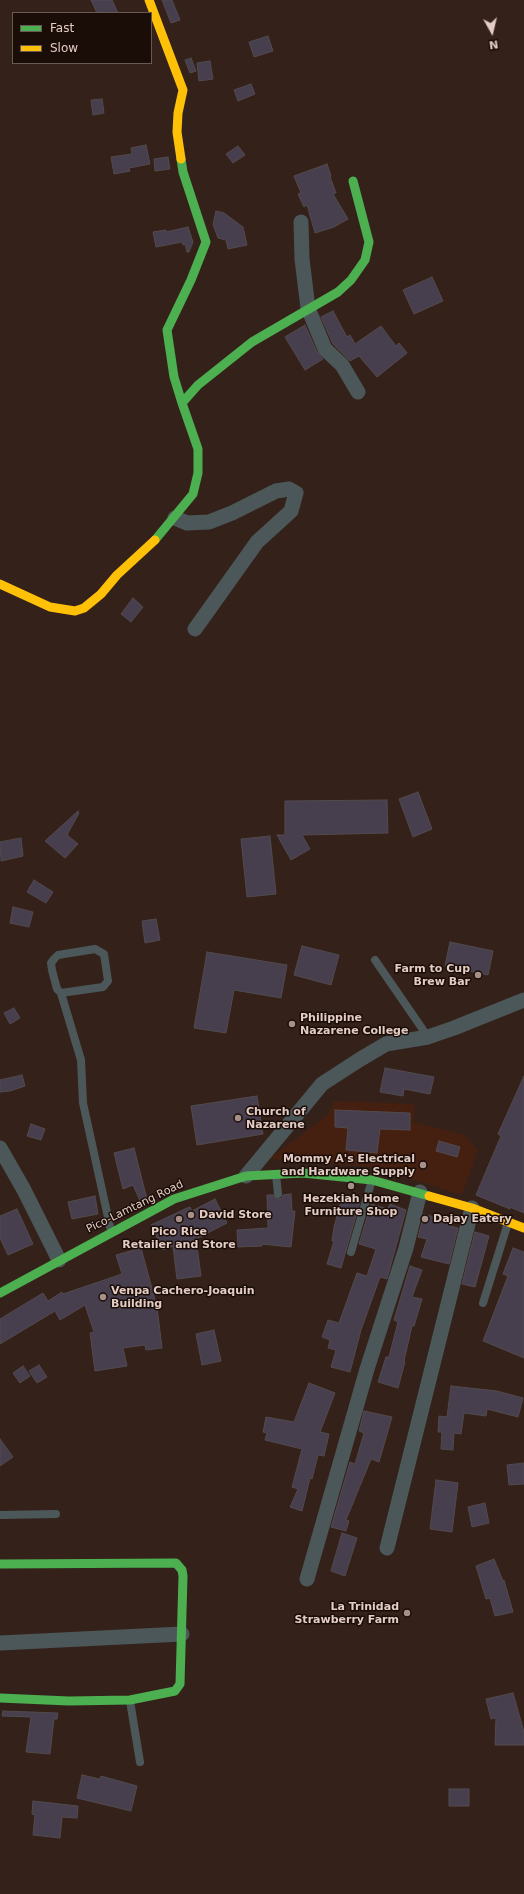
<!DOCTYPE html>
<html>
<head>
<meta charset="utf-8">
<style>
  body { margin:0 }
  #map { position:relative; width:524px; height:1894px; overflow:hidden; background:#34221a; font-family:"DejaVu Sans",sans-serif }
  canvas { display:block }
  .legend { position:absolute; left:12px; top:12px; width:140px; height:52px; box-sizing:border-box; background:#1a0c07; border:1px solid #6a5953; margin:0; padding:5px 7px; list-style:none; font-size:12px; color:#e3ccc4 }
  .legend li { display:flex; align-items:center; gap:8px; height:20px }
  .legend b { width:20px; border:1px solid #6a5953 }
  .north { position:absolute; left:472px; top:12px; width:40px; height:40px; -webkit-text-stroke:3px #1a0c07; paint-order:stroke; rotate:172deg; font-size:11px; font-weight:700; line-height:16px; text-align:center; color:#e3ccc4 }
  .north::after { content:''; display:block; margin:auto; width:14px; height:18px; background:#e3ccc4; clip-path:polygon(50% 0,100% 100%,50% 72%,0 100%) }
</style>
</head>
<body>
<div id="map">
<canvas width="524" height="1894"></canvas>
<ul class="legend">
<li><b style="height:5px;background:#4caf50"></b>Fast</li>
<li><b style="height:5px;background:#ffc107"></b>Slow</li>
</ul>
<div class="north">N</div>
</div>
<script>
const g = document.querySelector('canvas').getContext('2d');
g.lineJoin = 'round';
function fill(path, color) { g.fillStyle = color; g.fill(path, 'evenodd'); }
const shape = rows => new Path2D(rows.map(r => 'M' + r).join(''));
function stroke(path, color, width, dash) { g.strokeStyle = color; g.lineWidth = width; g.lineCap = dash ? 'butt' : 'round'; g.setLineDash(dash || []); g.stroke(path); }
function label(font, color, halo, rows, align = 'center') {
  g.font = font + ' "DejaVu Sans",sans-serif'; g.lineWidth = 3; g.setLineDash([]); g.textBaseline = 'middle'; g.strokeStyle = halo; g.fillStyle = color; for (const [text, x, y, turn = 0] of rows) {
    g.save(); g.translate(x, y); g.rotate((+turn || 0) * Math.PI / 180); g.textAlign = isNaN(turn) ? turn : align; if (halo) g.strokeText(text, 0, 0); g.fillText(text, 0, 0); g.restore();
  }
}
fill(shape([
  [334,1101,415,1104,413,1122,465,1135,478,1150,462,1195,373,1167,269,1159,329,1114]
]), '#452011');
const building = shape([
  [91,0,112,0,118,13,97,13,91,0],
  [162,0,172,0,180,20,171,23,162,0],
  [268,36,273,51,254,57,249,42,268,36],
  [191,58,196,71,190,73,185,60,191,58],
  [210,61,213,79,199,81,197,63,210,61],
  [251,84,255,94,238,101,234,90,251,84],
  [102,99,104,113,93,115,91,100,102,99],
  [146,145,150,164,129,168,130,171,114,174,111,157,132,154,131,148,146,145],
  [238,146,245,155,233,163,226,154,238,146],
  [168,157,170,169,155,171,154,159,168,157],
  [327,164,331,176,330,177,336,193,333,194,348,219,334,227,315,233,307,205,304,207,298,194,301,193,294,176,327,164],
  [216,211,224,213,243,227,247,245,228,249,226,240,218,238,213,224,216,211],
  [188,227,193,242,189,252,187,252,185,244,183,245,182,242,156,247,153,232,166,230,166,232,188,227],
  [432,277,443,301,414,314,403,290,432,277],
  [333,311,347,337,350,335,355,344,381,326,396,346,399,343,407,353,377,377,359,356,350,361,333,344,321,317,333,311],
  [305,325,317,352,323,359,305,370,285,337,305,325],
  [133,598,143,607,131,622,121,614,133,598],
  [418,792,432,829,413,837,399,799,418,792],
  [387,800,388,833,302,835,310,849,291,860,277,835,285,835,285,801,387,800],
  [78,811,79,813,67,835,78,844,65,858,45,841,78,811],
  [270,836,276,894,247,897,241,839,270,836],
  [21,838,23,856,1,861,0,842,21,838],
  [34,880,53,892,46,903,27,892,34,880],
  [13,907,33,912,29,927,10,923,13,907],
  [156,919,160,940,145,943,142,921,156,919],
  [450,942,493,951,488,975,445,966,450,942],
  [302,946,339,955,331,985,294,975,302,946],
  [207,952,287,965,281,998,234,990,226,1033,194,1028,207,952],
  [14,1008,20,1018,10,1024,4,1013,14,1008],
  [385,1068,434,1077,430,1094,404,1089,403,1096,380,1092,385,1068],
  [22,1075,25,1086,10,1091,0,1092,0,1080,22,1075],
  [524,1076,524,1213,510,1207,510,1209,476,1195,501,1136,498,1134,524,1076],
  [257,1096,263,1134,197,1145,191,1106,257,1096],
  [335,1110,410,1113,410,1130,380,1129,377,1153,346,1150,348,1128,335,1127,335,1110],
  [31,1124,45,1129,41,1140,27,1136,31,1124],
  [439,1141,460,1147,457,1157,436,1151,439,1141],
  [134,1148,147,1199,141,1203,133,1185,123,1189,114,1153,134,1148],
  [291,1194,292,1211,295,1211,291,1247,262,1244,262,1246,238,1247,237,1230,268,1228,267,1195,273,1195,278,1199,282,1198,283,1195,291,1194],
  [95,1196,98,1214,72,1219,68,1202,95,1196],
  [342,1198,360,1202,341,1268,327,1264,334,1241,332,1241,334,1227,342,1198],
  [215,1199,227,1223,196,1239,201,1276,177,1279,173,1246,163,1250,151,1225,185,1209,190,1207,192,1211,215,1199],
  [371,1204,388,1209,390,1204,406,1210,387,1279,380,1277,361,1330,350,1372,331,1367,336,1350,328,1348,330,1340,322,1337,328,1320,339,1323,357,1273,367,1276,376,1249,359,1244,371,1204],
  [17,1209,33,1244,8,1255,0,1238,0,1216,17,1209],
  [424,1214,451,1222,450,1226,458,1228,449,1264,421,1257,427,1239,418,1237,424,1214],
  [475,1232,489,1236,475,1287,462,1284,475,1232],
  [141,1248,157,1307,162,1348,146,1350,145,1345,123,1348,127,1366,95,1371,90,1333,94,1332,85,1305,60,1320,55,1311,0,1344,0,1319,43,1293,48,1301,62,1292,63,1294,122,1274,116,1255,141,1248],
  [513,1248,524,1252,524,1358,483,1341,508,1276,503,1274,513,1248],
  [410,1266,422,1270,412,1297,422,1299,414,1326,412,1326,404,1361,405,1362,398,1388,378,1382,386,1357,389,1357,398,1322,394,1320,410,1266],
  [214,1330,221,1361,202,1365,196,1334,214,1330],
  [39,1365,47,1377,37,1383,29,1371,39,1365],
  [23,1366,30,1376,20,1383,13,1373,23,1366],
  [309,1383,335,1393,320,1432,329,1434,324,1456,318,1455,312,1479,310,1478,302,1511,290,1507,298,1489,292,1487,302,1449,265,1440,267,1433,263,1432,266,1417,294,1422,309,1383],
  [451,1386,497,1391,523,1398,518,1417,487,1409,486,1416,464,1413,461,1434,454,1433,453,1450,441,1449,442,1432,438,1432,439,1416,447,1417,451,1386],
  [364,1411,392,1417,379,1462,371,1459,346,1520,349,1521,346,1531,331,1527,350,1462,355,1464,364,1433,359,1431,364,1411],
  [0,1439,13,1457,0,1466,0,1439],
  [524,1463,524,1484,509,1485,507,1465,524,1463],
  [436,1480,458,1483,452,1532,430,1529,436,1480],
  [485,1503,489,1523,472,1527,468,1507,485,1503],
  [342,1533,357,1538,345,1576,331,1571,342,1533],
  [494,1559,503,1581,504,1580,513,1612,495,1616,490,1598,486,1599,476,1566,494,1559],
  [513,1693,524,1732,524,1745,495,1745,496,1718,491,1719,486,1699,513,1693],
  [3,1711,58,1713,57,1719,54,1719,50,1754,26,1752,31,1717,2,1716,3,1711],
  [82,1775,100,1779,101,1776,137,1786,131,1811,77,1798,82,1775],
  [449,1789,469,1789,469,1806,449,1806,449,1789],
  [33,1801,78,1806,77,1818,62,1817,60,1838,33,1835,35,1815,32,1814,33,1801]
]);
fill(building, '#483f4e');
stroke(building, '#524a4e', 1);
stroke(shape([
  [95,949,104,954,108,981,103,987,61,993,57,989,52,970,51,963,54,959,58,955,95,949],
  [375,960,428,1037],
  [61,993,81,1060,83,1103,111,1231],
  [276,1175,278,1194],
  [351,1252,372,1180],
  [483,1303,508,1223],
  [0,1515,56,1514],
  [130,1701,140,1762]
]), '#4c575a', 8);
stroke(shape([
  [301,222,302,259,308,308,325,349,342,365,358,392],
  [175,518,187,523,209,522,232,513,276,491,289,489,296,493,291,511,257,542,195,629],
  [0,1148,24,1190,59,1260],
  [246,1176,322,1084,359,1060,386,1044,428,1037,454,1028,524,1000],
  [387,1548,472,1208],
  [307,1579,367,1369,406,1248,420,1192],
  [0,1643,182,1634]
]), '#4c575a', 15);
stroke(shape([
  [181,159,183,172,206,242,191,280,167,330,174,377,182,403],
  [155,540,193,494,198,473,198,449,182,403,198,385,252,342,338,292,351,280,365,260,369,242,353,181],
  [0,1293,174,1199,246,1176,303,1173,372,1180,429,1196],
  [0,1564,176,1563,182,1570,183,1576,180,1684,175,1691,130,1700,69,1701,0,1698]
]), '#4caf50', 9);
stroke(shape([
  [149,0,183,90,178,113,177,132,181,159],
  [0,584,50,607,75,611,84,608,101,594,117,575,155,540],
  [429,1196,472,1208,524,1228]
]), '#ffc107', 9);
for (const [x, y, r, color] of [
  [478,975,4,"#a69088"],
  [292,1024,4,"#a69088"],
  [238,1118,4,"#a69088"],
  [423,1165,4,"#a69088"],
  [351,1186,4,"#a69088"],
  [191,1215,4,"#a69088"],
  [179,1219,4,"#a69088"],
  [425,1219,4,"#a69088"],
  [103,1297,4,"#a69088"],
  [407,1613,4,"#a69088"]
]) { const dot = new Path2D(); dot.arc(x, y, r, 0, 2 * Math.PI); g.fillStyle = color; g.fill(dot); stroke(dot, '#1a0c07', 1.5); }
label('bold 11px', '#e3ccc4', '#1a0c07', [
  ["Farm to Cup",470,969,"right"],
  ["Brew Bar",470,982,"right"],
  ["Philippine",300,1018],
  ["Nazarene College",300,1031],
  ["Church of",246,1112],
  ["Nazarene",246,1125],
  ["Mommy A's Electrical",415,1159,"right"],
  ["and Hardware Supply",415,1172,"right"],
  ["Hezekiah Home",351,1199,"center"],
  ["Furniture Shop",351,1212,"center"],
  ["David Store",199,1215],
  ["Dajay Eatery",433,1219],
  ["Pico Rice",179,1232,"center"],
  ["Retailer and Store",179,1245,"center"],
  ["Venpa Cachero-Joaquin",111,1291],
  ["Building",111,1304],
  ["La Trinidad",399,1607,"right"],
  ["Strawberry Farm",399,1620,"right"]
], 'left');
label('11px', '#e3ccc4', '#1a0c07', [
  ["Pico-Lamtang Road",135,1207,-26]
]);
</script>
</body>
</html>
